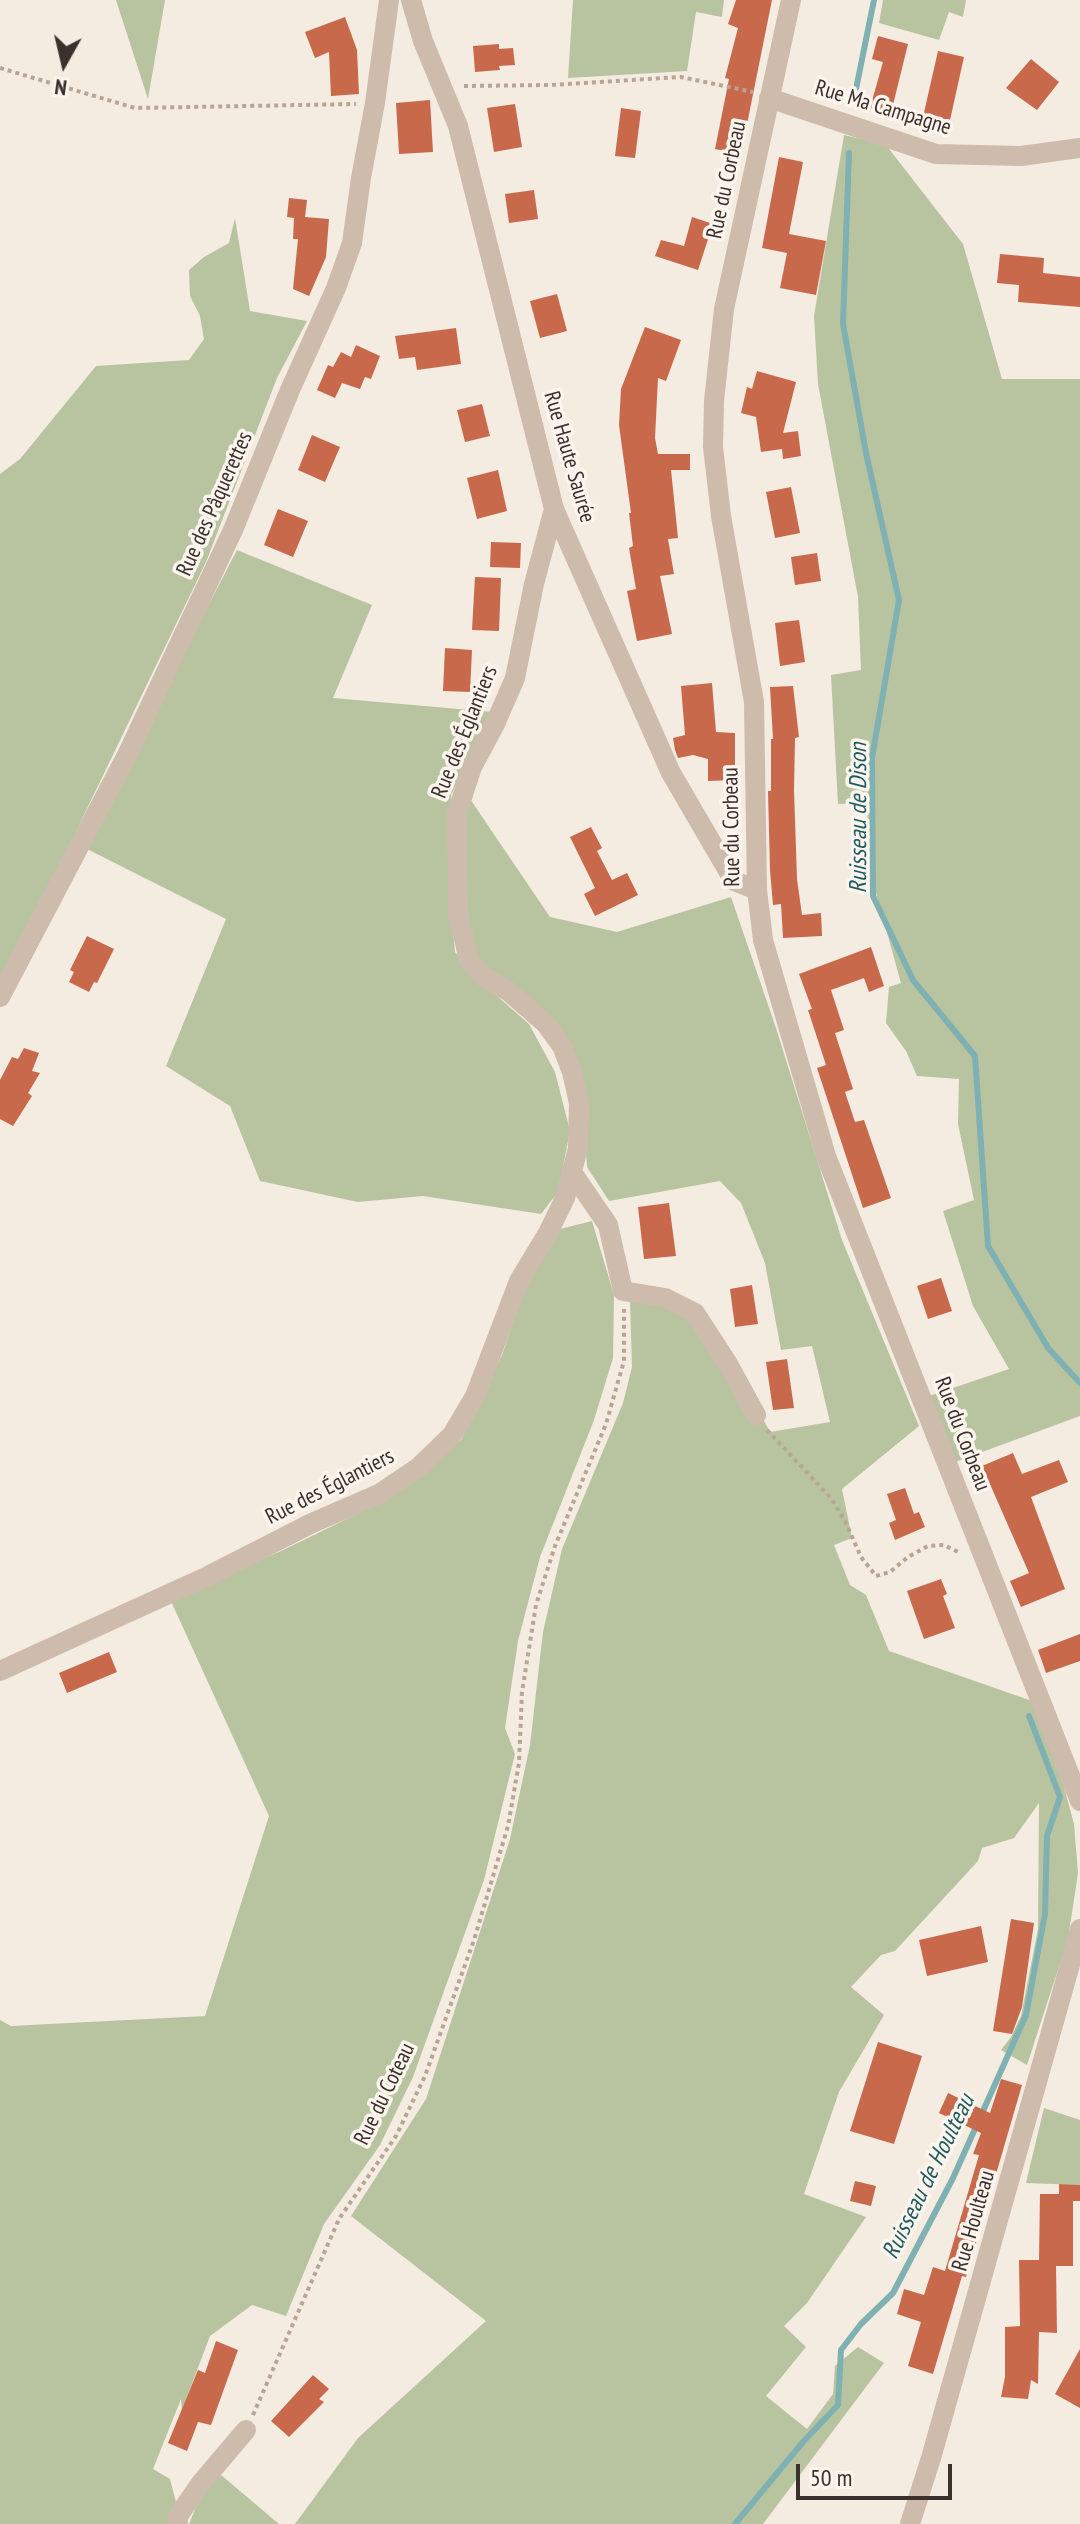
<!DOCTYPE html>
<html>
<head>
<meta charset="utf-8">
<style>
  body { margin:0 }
  #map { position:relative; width:1080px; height:2524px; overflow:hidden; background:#f4ebe1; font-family:"PT Sans Narrow",sans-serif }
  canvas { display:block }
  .north { position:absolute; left:24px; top:24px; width:80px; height:80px; -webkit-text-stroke:6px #fbf5ee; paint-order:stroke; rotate:188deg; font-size:22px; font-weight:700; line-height:32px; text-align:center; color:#3b302b }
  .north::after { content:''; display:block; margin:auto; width:28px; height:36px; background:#3b302b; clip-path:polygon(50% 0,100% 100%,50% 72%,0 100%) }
  .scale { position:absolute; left:796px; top:2464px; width:156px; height:36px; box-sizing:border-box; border:4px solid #3b302b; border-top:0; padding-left:10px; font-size:24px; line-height:28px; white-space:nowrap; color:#3b302b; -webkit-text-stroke:6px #fbf5ee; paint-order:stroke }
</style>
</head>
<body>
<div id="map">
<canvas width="1080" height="2524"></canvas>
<div class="north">N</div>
<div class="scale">50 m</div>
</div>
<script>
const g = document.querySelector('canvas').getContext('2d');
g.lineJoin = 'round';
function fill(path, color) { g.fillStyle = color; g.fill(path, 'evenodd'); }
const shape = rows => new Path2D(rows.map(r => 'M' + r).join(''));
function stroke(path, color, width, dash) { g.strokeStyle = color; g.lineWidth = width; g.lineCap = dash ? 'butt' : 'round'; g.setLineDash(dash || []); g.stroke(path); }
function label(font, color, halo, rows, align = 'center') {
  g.font = font + ' "PT Sans Narrow",sans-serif'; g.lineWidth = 7; g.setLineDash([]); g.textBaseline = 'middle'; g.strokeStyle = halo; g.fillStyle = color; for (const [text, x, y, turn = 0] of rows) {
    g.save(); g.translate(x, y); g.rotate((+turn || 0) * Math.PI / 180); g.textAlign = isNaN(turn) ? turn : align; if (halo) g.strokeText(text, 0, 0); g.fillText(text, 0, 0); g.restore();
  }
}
fill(shape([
  [116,0,165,0,148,99],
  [573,0,724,0,722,17,696,12,687,71,568,78],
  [883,0,966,0,963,17,949,12,939,40,879,23],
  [844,135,886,145,963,244,1002,379,1080,379,1080,1416,955,1462,929,1396,1009,1369,973,1306,943,1211,974,1200,958,1124,959,1079,917,1076,906,1051,886,1023,889,987,901,983,876,893,866,803,838,804,831,675,861,670,858,597,818,384,814,316],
  [235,218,250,311,307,321,277,378,206,562,0,989,0,474,20,459,96,366,189,360,204,339,200,316,190,296,189,270,204,257,229,243],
  [237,550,372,605,333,698,493,712,451,795,449,885,455,952,481,982,529,1024,555,1072,570,1131,558,1192,541,1214,423,1196,358,1202,260,1181,230,1106,166,1066,226,919,83,847],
  [466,793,550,917,617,932,731,897,776,1028,842,1240,919,1426,842,1489,852,1538,834,1545,850,1585,866,1595,889,1651,1032,1701,1060,1772,1074,1824,1078,1873,1068,1939,1027,2065,1001,2050,1011,2037,1021,2016,1038,1929,1039,1803,1014,1838,982,1848,978,1861,895,1951,881,1955,851,1987,884,2015,839,2092,804,2194,866,2217,807,2303,784,2326,806,2347,766,2396,807,2429,833,2394,835,2366,858,2347,884,2363,763,2524,295,2524,358,2438,486,2321,351,2216,426,2099,510,1839,530,1745,543,1632,562,1549,623,1403,632,1367,630,1301,676,1308,710,1343,758,1410,770,1432,830,1422,812,1346,781,1350,765,1263,741,1203,720,1181,609,1201,587,1167,584,1118,576,1070,478,964,463,922],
  [592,1221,614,1295,613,1358,594,1420,540,1557,518,1641,505,1728,515,1754,484,1880,413,2077,380,2145,324,2224,286,2316,252,2305,210,2336,182,2410,181,2399,153,2469,170,2479,177,2506,174,2524,0,2524,0,2020,11,2026,205,2016,269,1816,170,1599,281,1551,392,1497,461,1440,502,1355,532,1267,556,1230],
  [1044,2108,1080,2120,1080,2185,1026,2183],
  [221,2475,279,2524,189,2524,204,2487]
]), '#b8c4a0');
stroke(shape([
  [854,99,874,0],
  [849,153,843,324,866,453,899,600,872,758,873,896,913,980,975,1056,988,1246,1048,1348,1080,1383],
  [735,2524,803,2442,838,2405,841,2350,861,2324,893,2293,953,2178,1026,2015,1045,1914,1047,1836,1060,1797,1029,1716]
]), '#7fb0b2', 6);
fill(shape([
  [736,0,772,0,741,154,715,149,729,79,725,78,738,28,728,24],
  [345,17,357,50,359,94,331,96,329,52,315,58,305,32],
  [878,36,908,44,891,113,870,108,883,62,872,59],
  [499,44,499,49,513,48,515,65,499,66,500,70,475,72,473,46],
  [938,51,964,57,950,120,923,117],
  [1031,59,1059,82,1037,110,1006,88],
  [430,100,433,152,399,154,396,103],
  [515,104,522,147,494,152,487,108],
  [621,108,641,111,635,158,615,156],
  [779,157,803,162,789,234,826,241,816,295,780,288,787,253,762,248],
  [534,190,538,219,509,223,505,194],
  [289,198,307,200,305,217,329,219,326,257,309,296,293,289,298,239,293,239,294,218,287,217],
  [692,217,713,224,698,270,655,256,661,240,684,246],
  [1000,254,1044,258,1043,273,1080,277,1080,307,1018,302,1019,285,997,283],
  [557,294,567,331,540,338,530,301],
  [645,327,681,340,666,381,658,378,655,438,658,454,690,454,690,470,671,470,678,538,668,539,674,574,660,576,672,634,637,641,627,591,636,589,629,548,633,546,629,513,631,513,619,425,621,389],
  [456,328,461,364,417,370,415,357,399,359,395,336],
  [356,345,380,356,371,379,365,377,360,389,342,383,335,398,317,390,328,365,333,367,341,352,351,357],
  [757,371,796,382,783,433,798,431,801,456,783,459,782,449,761,452,756,417,741,413,747,387,752,389],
  [482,404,490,436,465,442,457,410],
  [312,435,340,447,325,482,298,470],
  [498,470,507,511,477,519,467,478],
  [791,487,800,533,775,538,766,492],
  [278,509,308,521,293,557,264,545],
  [491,542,521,543,520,568,490,567],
  [817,553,821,581,795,585,791,557],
  [475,577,501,578,499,631,472,630],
  [799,620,805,662,780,666,775,623],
  [445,648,472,650,470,692,443,691],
  [712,683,716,732,735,733,735,780,708,781,708,759,693,755,678,758,675,750,673,738,685,735,681,686],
  [793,686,799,737,795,738,794,790,797,879,802,915,821,913,822,936,783,938,781,904,773,905,770,870,768,791,771,791,771,739,773,739,770,687],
  [591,827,602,848,597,851,612,880,627,873,638,895,595,916,584,894,595,888,570,837],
  [87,936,114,949,97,983,94,982,89,992,69,982,74,972,70,970],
  [871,947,884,986,869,992,864,978,831,990,844,1030,835,1033,853,1089,845,1092,855,1122,864,1120,891,1198,863,1208,817,1068,826,1065,808,1010,812,1009,799,974],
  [24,1048,39,1053,32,1071,40,1073,28,1093,32,1096,13,1126,0,1119,0,1080,12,1057,18,1059],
  [669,1203,676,1256,644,1259,638,1207],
  [941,1278,952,1311,928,1319,917,1286],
  [752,1285,758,1324,735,1327,730,1289],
  [787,1359,794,1408,773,1410,766,1362],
  [1013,1453,1022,1474,1059,1460,1068,1482,1031,1497,1065,1589,1021,1607,1010,1581,1029,1573,982,1466],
  [905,1488,914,1514,919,1512,925,1527,895,1540,889,1523,896,1520,887,1494],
  [941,1579,947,1594,943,1596,955,1628,924,1639,907,1591],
  [1080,1634,1080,1661,1046,1673,1038,1650],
  [109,1652,117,1672,67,1693,59,1673],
  [1011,1919,1034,1923,1022,2007,1012,2034,993,2031],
  [981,1926,988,1962,927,1976,919,1940],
  [878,2042,922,2056,894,2144,850,2131],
  [1001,2079,1022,2085,966,2277,962,2276,933,2374,908,2366,921,2322,897,2314,904,2289,924,2295,933,2267,945,2271,979,2155,973,2154,981,2133,939,2113,948,2093,990,2113],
  [855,2181,876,2186,871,2206,850,2201],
  [1059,2184,1080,2185,1080,2201,1073,2201,1073,2266,1056,2266,1057,2333,1039,2332,1038,2384,1031,2380,1028,2399,1001,2397,1005,2377,1005,2327,1020,2326,1019,2260,1039,2260,1040,2194,1059,2194],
  [216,2341,238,2350,211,2425,198,2422,187,2451,168,2443,198,2370,205,2373],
  [1080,2349,1080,2408,1055,2394],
  [313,2375,329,2389,319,2399,324,2402,289,2437,271,2421]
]), '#c8694b');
stroke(shape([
  [0,68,135,108,356,104],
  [464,86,550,85,681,77,753,92],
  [767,1430,830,1497,845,1521,861,1557,876,1576,890,1572,908,1557,928,1546,944,1545,960,1553],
  [253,2415,339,2219,396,2136,425,2076,474,1940,508,1826,519,1763,522,1692,536,1605,555,1546,606,1424,624,1361,624,1309]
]), '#b9a596', 4, [4, 4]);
stroke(shape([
  [411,0,423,41,458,126,554,509,671,773,734,881,757,890],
  [791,0,724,309,714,401,713,447,721,516,754,702,757,890,763,940,826,1156,1080,1801],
  [769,98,936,154,1021,156,1080,148],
  [0,997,127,755,233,530,290,390,336,288,352,243,361,178,375,103,389,0],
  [571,1171,608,1225,623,1291,665,1298,695,1313,728,1364,756,1415],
  [0,1671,208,1576,312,1523,379,1494,419,1467,452,1435,475,1396,519,1281,548,1233,565,1198,578,1148,579,1103,572,1072,562,1046,546,1024,508,991,484,977,469,960,458,914,457,813,472,767,495,724,515,678,534,584,554,509],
  [178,2524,178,2516,201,2483,246,2430],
  [910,2524,931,2458,1080,1929]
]), '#cdbbac', 20);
label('22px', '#3b302b', '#fbf5ee', [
  ["Rue Ma Campagne",883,108,17],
  ["Rue du Corbeau",727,180,-78],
  ["Rue Haute Saurée",569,457,74],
  ["Rue des Pâquerettes",215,504,-66],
  ["Rue des Églantiers",465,732,-68],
  ["Rue du Corbeau",732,827,-91],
  ["Rue du Corbeau",962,1434,69],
  ["Rue des Églantiers",330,1487,-27],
  ["Rue du Coteau",385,2094,-64],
  ["Rue Houlteau",974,2221,-74]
]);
label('italic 24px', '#1f5a5e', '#fbf5ee', [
  ["Ruisseau de Dison",859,818,-90],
  ["Ruisseau de Houlteau",929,2177,-64]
]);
</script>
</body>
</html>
